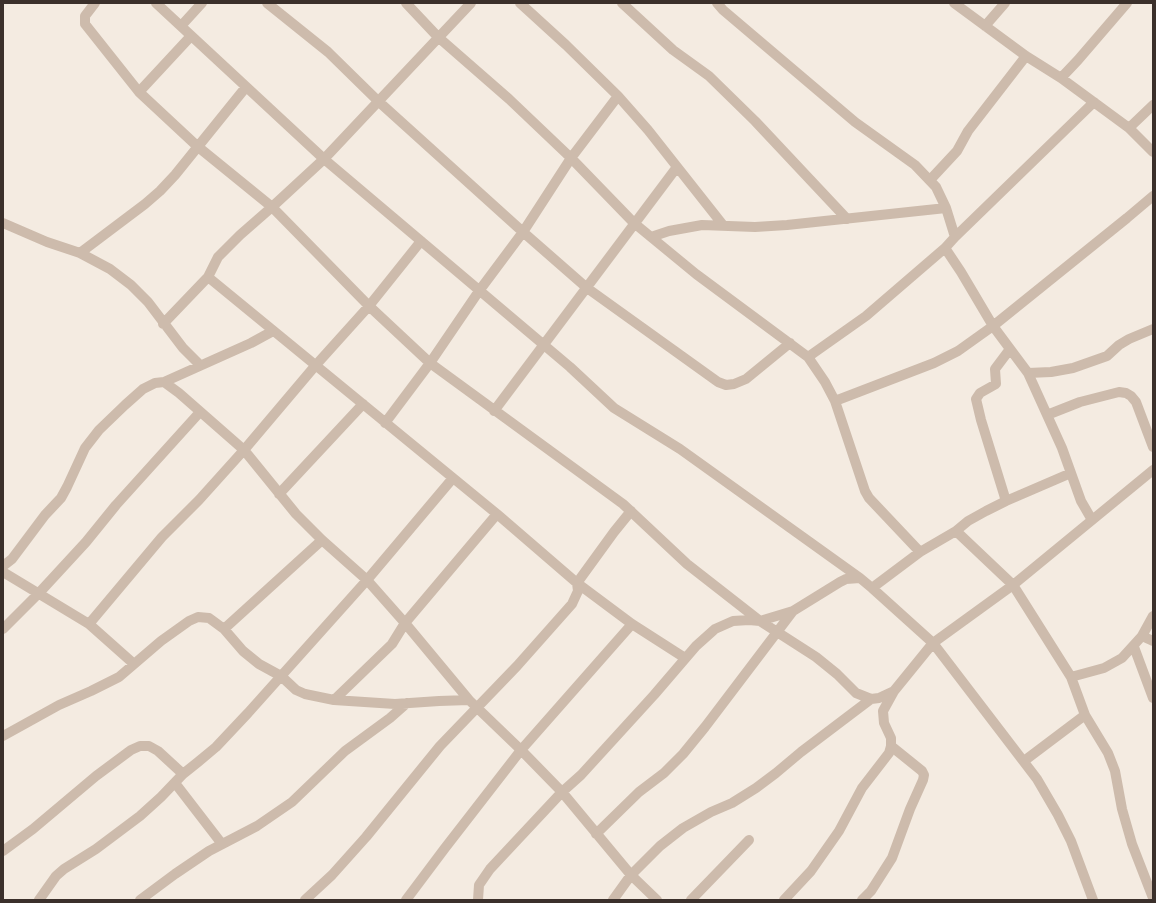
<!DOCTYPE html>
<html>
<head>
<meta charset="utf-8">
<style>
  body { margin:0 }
  #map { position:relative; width:1156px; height:903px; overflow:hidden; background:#f4ebe1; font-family:"IBM Plex Sans",sans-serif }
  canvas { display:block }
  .frame { position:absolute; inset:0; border:4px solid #3b302b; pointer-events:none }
</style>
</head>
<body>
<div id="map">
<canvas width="1156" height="903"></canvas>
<div class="frame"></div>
</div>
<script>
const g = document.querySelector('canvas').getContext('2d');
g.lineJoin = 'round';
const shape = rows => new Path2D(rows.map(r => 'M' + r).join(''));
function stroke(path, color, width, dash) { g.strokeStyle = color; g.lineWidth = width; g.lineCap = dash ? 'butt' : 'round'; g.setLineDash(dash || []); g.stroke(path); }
stroke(shape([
  [95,3,85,16,85,24,139,92,197,146,272,207,369,306,430,363,623,504,687,564,760,621,816,657,837,674,856,693,871,699],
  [156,3,324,159,570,367,614,408,680,449,860,578,872,588,933,643,1037,779,1058,815,1071,841,1093,900],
  [267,3,328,52,378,101,523,232,587,288,718,382,726,385,734,384,746,379,790,343],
  [406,3,438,37,509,99,571,158,634,223,696,274,808,357,825,382,835,401,865,491,869,498,920,552],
  [520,3,566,45,618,96,648,130,723,225],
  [622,3,673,50,709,76,755,121,847,219],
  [717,3,723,10,855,122,915,165,936,187,946,208,955,237,945,248,961,272,993,326,1028,373,1062,448,1081,501,1092,520],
  [954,3,1026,56,1061,78,1129,128,1153,152],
  [181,26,202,3],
  [985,26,1005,3],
  [1061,78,1078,60,1127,3],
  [139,92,191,36],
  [1129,128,1153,105],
  [930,180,957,151,968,131,1026,56],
  [3,223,47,242,80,253,110,269,131,285,148,302,183,348,200,365],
  [651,237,669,231,702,225,755,227,787,225,946,208],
  [955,237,1094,102],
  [80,253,145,204,160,191,175,175,246,87],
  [208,277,497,514,577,583,632,624,685,658],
  [163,324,208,277,218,257,240,235,272,207,324,159,471,3],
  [808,357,866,316,945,248],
  [1028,373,1051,372,1073,368,1107,356,1119,345,1129,339,1153,329],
  [164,382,179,393,244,450,296,514,322,540,367,580,405,623,469,700],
  [835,401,934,363,958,351,993,326,1127,218,1153,196],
  [494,411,677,167],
  [1047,415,1080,402,1119,392,1126,393,1131,396,1136,402,1153,447],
  [385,423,430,363,479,291,523,232,571,158,618,96],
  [279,494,363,404],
  [1006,501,981,420,976,399,980,393,996,384,995,369,1010,349],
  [956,531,1013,585,1071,677,1085,715,1108,753,1115,771,1122,809,1132,844,1153,898],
  [3,566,12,559,45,515,61,498,67,487,85,448,99,430,125,405,143,389,155,383,164,382,251,343,273,331],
  [3,572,89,624,134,664],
  [872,588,920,552,956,531,968,521,986,511,1006,501,1071,473],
  [89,624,162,537,199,500,244,450,315,366,369,306,421,241],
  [3,629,39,593,86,542,116,505,200,412],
  [224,629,322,540],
  [1142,636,1153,641],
  [1134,647,1153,698],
  [1071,677,1104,668,1122,658,1142,636,1153,616],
  [334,700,392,644,405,623,497,514],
  [3,736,59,705,91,691,119,677,161,641,189,621,198,617,209,618,224,629,243,651,259,664,281,676,296,690,305,694,334,700,395,704,439,701,469,700,521,750,562,792,631,875,657,900],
  [1024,761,1085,715],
  [175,783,222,844],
  [596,834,639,792,664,773,683,754,705,727,793,611],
  [3,851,33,829,96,776,131,750,140,746,149,746,158,751,183,774,198,762,216,747,248,713,367,580,453,478],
  [39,900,56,876,64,869,96,849,140,816,161,797,183,774],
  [140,900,175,874,209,851,257,826,292,802,345,751,390,718,407,703],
  [305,900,332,875,366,837,440,746,517,666,572,604,578,591,577,583,614,532,631,511],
  [406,900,445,848,521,750,632,624],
  [478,900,479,885,490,869,562,792,581,775,654,695,696,646,715,629,733,621,749,620,760,621,793,611,840,582,846,579,860,578],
  [613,900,631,875,660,846,683,828,711,812,732,803,756,788,776,773,801,752,871,699,879,698,894,691,933,643,1013,585,1153,470],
  [691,900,749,840],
  [784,900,811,871,839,831,862,788,889,753,891,746,891,738,884,723,883,711,894,691],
  [862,900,871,891,892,858,910,809,923,780,924,775,922,771,891,746]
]), '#cdbbac', 10);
</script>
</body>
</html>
